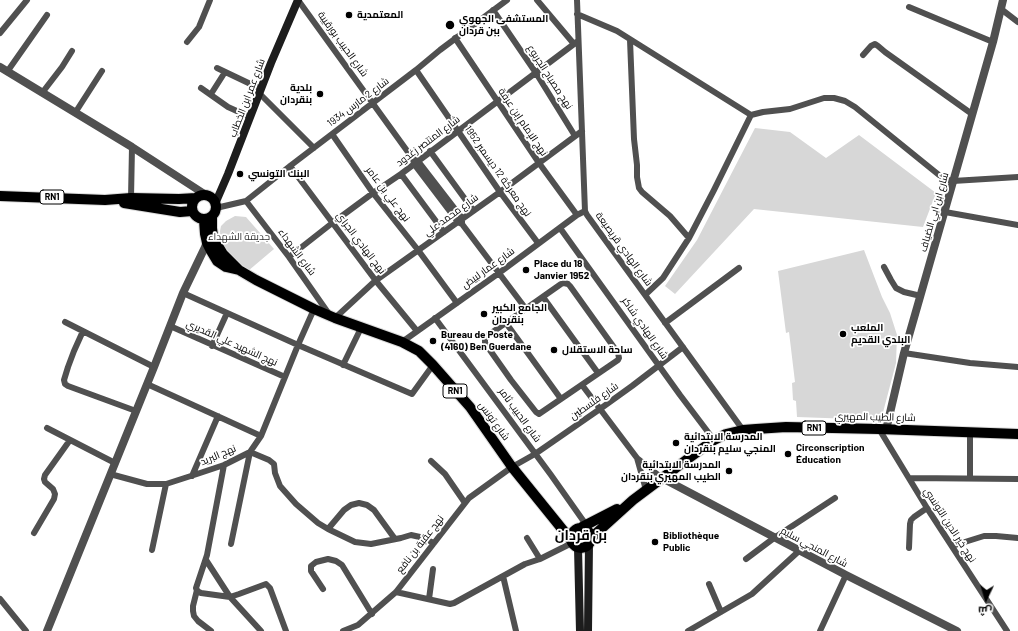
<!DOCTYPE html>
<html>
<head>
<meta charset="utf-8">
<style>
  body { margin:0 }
  #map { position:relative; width:1018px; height:631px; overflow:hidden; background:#fff; font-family:Barlow,Cairo,sans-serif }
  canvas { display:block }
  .north { position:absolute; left:966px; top:579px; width:40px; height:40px; -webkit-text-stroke:3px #fff; paint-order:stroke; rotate:184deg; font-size:11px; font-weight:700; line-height:16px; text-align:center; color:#000 }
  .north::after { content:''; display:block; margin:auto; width:14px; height:18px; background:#000; clip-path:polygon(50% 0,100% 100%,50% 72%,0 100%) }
</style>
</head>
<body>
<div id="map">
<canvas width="1018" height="631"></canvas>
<div class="north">ش</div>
</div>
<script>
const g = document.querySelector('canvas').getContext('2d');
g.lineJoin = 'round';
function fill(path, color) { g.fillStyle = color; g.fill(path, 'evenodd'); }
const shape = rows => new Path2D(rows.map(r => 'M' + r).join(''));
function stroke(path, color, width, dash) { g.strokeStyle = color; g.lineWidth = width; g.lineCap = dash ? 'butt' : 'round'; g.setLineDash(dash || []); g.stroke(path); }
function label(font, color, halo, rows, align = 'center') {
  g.font = font + ' Barlow,Cairo,sans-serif'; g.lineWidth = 3.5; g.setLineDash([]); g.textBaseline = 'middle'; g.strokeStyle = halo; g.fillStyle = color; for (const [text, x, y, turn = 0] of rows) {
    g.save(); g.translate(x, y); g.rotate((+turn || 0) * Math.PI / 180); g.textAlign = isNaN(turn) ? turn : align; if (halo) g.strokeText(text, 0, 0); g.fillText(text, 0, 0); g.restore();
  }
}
fill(shape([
  [755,128,790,132,826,158,859,135,936,193,923,227,754,209,675,294,665,286,697,240],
  [235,216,246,217,274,249,248,271,221,246,220,231,221,226,226,221],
  [864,250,882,297,890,313,897,335,896,363,881,420,797,417,796,401,793,400,792,383,795,382,789,332,786,333,778,271]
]), '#d7d7d7');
const primary = shape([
  '192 207a12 12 0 1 1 24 0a12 12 0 1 1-24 0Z',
  [0,196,105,200,131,198,179,199,196,198],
  [124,203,180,212,192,211],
  [212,216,212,228,213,236,217,244,223,254,239,270,256,280,314,309,335,318,402,342,419,351,433,365,470,407,512,467,571,540],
  [204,220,205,234,207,243,211,251,217,261,226,267,239,270],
  [582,527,617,509],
  '571 538a10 10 0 1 1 20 0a10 10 0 1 1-20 0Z',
  [591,538,633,500,689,458,714,440,726,434,743,430,756,429,786,427,879,429,1018,434]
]);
stroke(primary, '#dbdbdb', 12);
stroke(shape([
  [298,0,413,159,414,164,458,222,462,224,526,309],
  [537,0,574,44],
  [577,0,585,211,587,215,743,430],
  [909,7,993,42],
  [1001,9,1018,22],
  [493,10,536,73,575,136],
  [577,14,617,31,751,115,763,112,790,109,824,98,834,98,845,101,855,107,939,175,948,180,953,181,1018,177],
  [0,33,27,0],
  [455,38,539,163,577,215],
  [630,40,634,139,637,165,637,177,639,188,642,192,670,216,689,238],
  [187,42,199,27,210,0],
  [863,55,871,46,875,44,878,46,885,52,972,114],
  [217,68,261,89],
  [416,70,500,192,538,243],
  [7,72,47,15],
  [201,88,228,107,250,117],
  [42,93,62,67,72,51],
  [259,93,314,148],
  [211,94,225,72],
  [75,113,102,71],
  [332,134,373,193,418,250,457,303],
  [430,151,473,210],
  [414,159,418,161,462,218,462,223],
  [290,166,376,281,417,331],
  [401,174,444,232],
  [131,198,132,147],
  [246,201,289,257,329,314],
  [216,208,246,201,290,166,416,70,440,50,507,0],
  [945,212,1018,225],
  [560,228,680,395,714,440],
  [289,257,331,224,373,193,401,174,578,41],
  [884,267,891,280,896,288,904,292,921,296],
  [564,283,568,284,570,286,618,353,619,358,618,360,539,414,536,412,511,380,487,346,485,343,485,339,487,336,561,284,564,283],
  [183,293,298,345,412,394,433,365],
  [645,295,663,278,689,238,714,190,751,115],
  [543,297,598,373],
  [335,318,375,281,500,192,582,131],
  [435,318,551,475,587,526],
  [65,322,154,367],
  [506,323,561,399],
  [665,323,739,268],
  [170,326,285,377],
  [83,331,74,351,68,367,64,380,65,384,68,386,136,411],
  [402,342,499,273,577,215,585,211],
  [212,346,227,313],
  [904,353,970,363,1018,367],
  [343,365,361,328],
  [147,384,261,436],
  [582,385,637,458,662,478],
  [47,428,115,463],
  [879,429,927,508,1007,631],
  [637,458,646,490],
  [431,461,445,474,465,503],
  [224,465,207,555,196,588,197,591,201,593,230,597,239,594,266,584,270,588,286,631],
  [110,474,147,484,166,484,197,474,224,465,250,452,261,436,298,345,314,309],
  [192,476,218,416],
  [909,478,1018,479],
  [970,478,970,432],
  [328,529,344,510,351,505,359,503,367,505,374,510,395,539],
  [34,533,54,499,55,494,53,489,45,482,44,479,45,475,70,440],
  [527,538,540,559],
  [231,544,250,452,269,460,274,464,275,473,280,486,296,504,318,523,328,529,355,542,371,544,401,538,411,535,420,537,434,543],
  [952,546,984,536,996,536,1018,538],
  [909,548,910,524,911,520,914,517,927,508],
  [152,550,166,484],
  [746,559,774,538,835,498],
  [206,560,230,597,261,631],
  [503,576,516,631],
  [709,584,721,612],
  [323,589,311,571,311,566,316,562,328,559,336,561,342,565,372,614],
  [197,590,193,606,193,611,194,616,198,621,211,631],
  [396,592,450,604,454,603,525,564,540,559,572,543],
  [0,599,26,631],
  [429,599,433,569],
  [343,631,358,625,396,592,469,498,512,467,535,454,600,409,632,386,683,347],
  [688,631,752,594,799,551],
  [820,631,846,575]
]), '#505050', 6);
stroke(shape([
  [0,67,132,147,209,197],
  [886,430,904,353,993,42,1003,0],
  [662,478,846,575,957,631],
  [47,631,154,367,183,293,207,243]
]), '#505050', 8);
stroke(shape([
  [215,204,228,174,271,63,298,0],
  [578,548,580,631],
  [588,631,589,544]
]), '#1d1d1d', 8);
stroke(primary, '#000', 10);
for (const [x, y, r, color] of [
  [349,15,4,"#000"],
  [450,25,5,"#000"],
  [320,94,4,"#000"],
  [240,174,4,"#000"],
  [526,270,4,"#000"],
  [484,314,4,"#000"],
  [843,334,4,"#000"],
  [433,341,4,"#000"],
  [554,350,4,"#000"],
  [676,443,4,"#000"],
  [788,454,4,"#000"],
  [729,471,4,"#000"],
  [655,542,4,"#000"]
]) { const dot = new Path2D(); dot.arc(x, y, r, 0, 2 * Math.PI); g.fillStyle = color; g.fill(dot); stroke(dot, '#fff', 1.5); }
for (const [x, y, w] of [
  [52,197,24],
  [455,391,24],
  [814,428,24]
]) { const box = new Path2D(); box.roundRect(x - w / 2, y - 7, w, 14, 3); g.fillStyle = '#fff'; g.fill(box); stroke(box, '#000', 1); }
label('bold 9px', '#000', null, [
  ["RN1",52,197],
  ["RN1",455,391],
  ["RN1",814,428]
]);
label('bold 10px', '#000', '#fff', [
  ["المعتمدية",357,15],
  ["المستشفى الجهوي",459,19],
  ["ببن قردان",459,31],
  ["بلدية",312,88,"right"],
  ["بنقردان",312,100,"right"],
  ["البنك التونسي",248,174],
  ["Place du 18",534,264],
  ["Janvier 1952",534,276],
  ["الجامع الكبير",492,308],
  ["بنقردان",492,320],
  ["الملعب",851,328],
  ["البلدي القديم",851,340],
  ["Bureau de Poste",441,335],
  ["(4160) Ben Guerdane",441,347],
  ["ساحة الاستقلال",562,350],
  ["المدرسة الابتدائية",684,437],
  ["المنجي سليم بنقردان",684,449],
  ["Circonscription",796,448],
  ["Éducation",796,460],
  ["المدرسة الابتدائية",721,465,"right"],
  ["الطيب المهيري بنقردان",721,477,"right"],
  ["Bibliothèque",663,536],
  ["Public",663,548]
], 'left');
label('10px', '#000', '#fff', [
  ["شارع الحبيب بورقيبة",343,44,54],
  ["نهج مصباح الجربوع",550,77,57],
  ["شارع عمر ابن الخطاب",247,98,-69],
  ["شارع 2 مارس 1934",358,102,-37],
  ["نهج الإمام إبن عرفة",523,122,56],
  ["شارع المنتصر زغدود",428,141,-37],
  ["نهج معركة 12 ديسمبر 1952",498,171,55],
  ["نهج علي بن عامر",388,194,53],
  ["شارع ابن ابي الضياف",934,212,-74],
  ["شارع محمد علي",451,215,-36],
  ["نهج الهادي الجراي",361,243,53],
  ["شارع الهادي قريصيعة",624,249,54],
  ["شارع الشهداء",297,252,53],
  ["شارع عمار لبيض",488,268,-36],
  ["شارع الهادي شاكر",645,328,55],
  ["نهج الشهيد علي القديري",232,343,24],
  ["شارع فلسطين",594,401,-35],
  ["شارع الحبيب ثامر",520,415,54],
  ["شارع الطيب المهيري",875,417,1],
  ["شارع تونس",494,421,54],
  ["نهج البريد",218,455,-23],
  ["نهج خير الدين التونسي",950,525,57],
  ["نهج عقبة بن نافع",420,544,-52],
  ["شارع المنجي سليم",814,547,28]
]);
label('10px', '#2e2e2e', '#fff', [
  ["جديقة الشهداء",239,237]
]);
label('bold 14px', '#000', '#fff', [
  ["بن قردان",581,535]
]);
</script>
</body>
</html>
